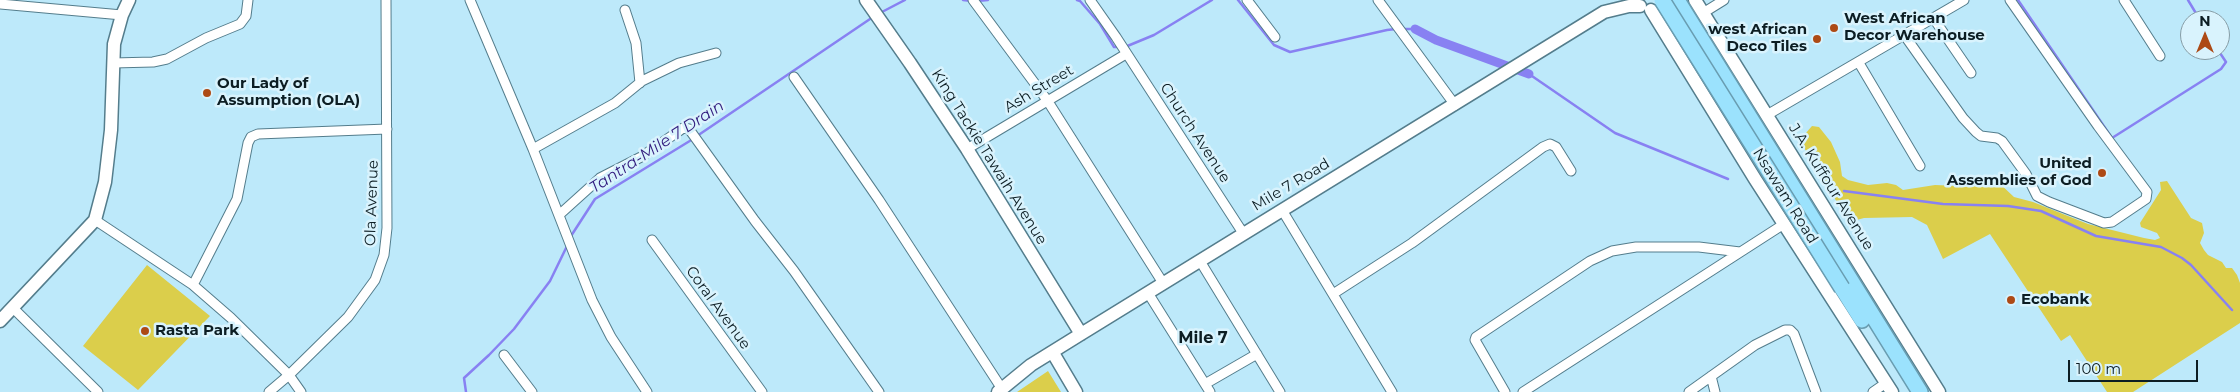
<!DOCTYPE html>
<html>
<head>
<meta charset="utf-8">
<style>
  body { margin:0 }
  #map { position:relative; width:2240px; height:392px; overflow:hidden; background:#bde9fa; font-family:Montserrat,sans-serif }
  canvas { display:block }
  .north { position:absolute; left:2180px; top:10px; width:50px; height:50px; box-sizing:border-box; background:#d9f3fd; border:1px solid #879da6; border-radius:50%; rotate:0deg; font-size:14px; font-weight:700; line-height:20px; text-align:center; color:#0c1d23 }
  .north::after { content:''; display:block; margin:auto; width:18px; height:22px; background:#ad4a15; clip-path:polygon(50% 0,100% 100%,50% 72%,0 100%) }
  .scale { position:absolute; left:2068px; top:360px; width:130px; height:22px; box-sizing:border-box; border:2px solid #0c1d23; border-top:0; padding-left:6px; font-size:15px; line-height:18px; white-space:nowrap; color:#0c1d23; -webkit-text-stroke:4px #d9f3fd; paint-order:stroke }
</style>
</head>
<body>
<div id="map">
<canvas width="2240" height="392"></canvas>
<div class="north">N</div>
<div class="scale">100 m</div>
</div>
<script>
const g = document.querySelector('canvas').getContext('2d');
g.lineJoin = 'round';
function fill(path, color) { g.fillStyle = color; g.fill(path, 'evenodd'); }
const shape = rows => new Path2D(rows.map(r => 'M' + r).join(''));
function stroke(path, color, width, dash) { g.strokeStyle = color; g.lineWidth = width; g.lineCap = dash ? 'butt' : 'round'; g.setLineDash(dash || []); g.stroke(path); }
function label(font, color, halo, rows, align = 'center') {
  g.font = font + ' Montserrat,sans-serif'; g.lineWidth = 5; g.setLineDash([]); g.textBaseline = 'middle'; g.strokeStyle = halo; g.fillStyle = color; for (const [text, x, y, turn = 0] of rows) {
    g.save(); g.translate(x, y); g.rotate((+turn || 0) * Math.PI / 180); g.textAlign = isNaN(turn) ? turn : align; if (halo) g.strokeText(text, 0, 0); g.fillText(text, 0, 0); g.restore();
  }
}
fill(shape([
  [1812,126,1819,127,1831,142,1840,162,1842,176,1848,180,1868,185,1887,183,1896,185,1903,190,1935,185,1961,186,1980,181,1998,182,2014,197,2033,202,2088,224,2144,238,2155,240,2160,238,2157,233,2141,227,2140,223,2161,190,2160,182,2167,181,2191,218,2202,223,2204,233,2200,243,2204,250,2208,255,2222,262,2226,268,2232,268,2237,275,2240,283,2240,323,2133,392,2107,392,2070,335,2061,341,1990,234,1943,259,1927,225,1912,217,1864,218,1849,222,1803,146,1805,134],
  [147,265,210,316,138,390,83,346],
  [1048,371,1061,392,1017,392]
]), '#dbce4b');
stroke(shape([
  [963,0,972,1],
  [1077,0,1080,1,1100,24,1114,47,1120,47],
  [1238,0,1274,45,1290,52,1387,30,1396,29],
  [2018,0,2112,138,2221,69,2226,62,2218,50],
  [2188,0,2200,20],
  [977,1,988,0],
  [880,13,905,0],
  [1404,29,1415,29],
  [1125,47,1154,35,1212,0],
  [1529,74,1615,133,1728,179],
  [697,136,873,17],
  [1844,191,1943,204,2008,206,2041,211,2096,236,2161,247,2182,258,2191,265,2232,310],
  [571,236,595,199,693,139],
  [466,392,464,378,489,355,514,329,550,281,568,244]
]), '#8881f2', 2.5);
stroke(shape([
  [1415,29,1436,40,1529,74]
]), '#8881f2', 9);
const street = shape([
  [470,0,533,149,592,300,611,337,647,392],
  [973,0,1047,100,1163,283],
  [1090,0,1116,37,1243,233],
  [1247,0,1275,37],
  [1378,0,1455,105],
  [2124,0,2160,56],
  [0,4,122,15],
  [625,10,636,43,640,83],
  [1703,13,1724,0],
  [1934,19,1971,73],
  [1905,36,1963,118,1976,132,1981,136,1997,138,2002,141,2026,174,2037,196,2049,202,2104,223,2112,222,2146,199,2147,192,2098,126,2010,0],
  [113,63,153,62,167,59,206,38,240,24,246,16,248,0],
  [1859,63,1920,166],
  [794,77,879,200,1002,389],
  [1767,115,1964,0],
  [533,149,615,103,642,81,679,63,716,53],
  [967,149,1126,54],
  [1282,210,1392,392],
  [559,215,600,178,641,157,679,131,683,128,689,129,755,221,794,271,879,392],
  [95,220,193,285,231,318,289,375,301,392],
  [652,240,762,392],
  [1200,261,1280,392],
  [193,285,237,199,248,143,251,137,258,134,387,129],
  [1148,293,1210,392],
  [1333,294,1412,243,1543,147,1550,144,1556,147,1571,171],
  [13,308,98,392],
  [504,355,532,392],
  [1711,376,1715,392],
  [1205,384,1257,354],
  [269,392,289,375,348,317,375,280,384,255,387,228,386,0],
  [1505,392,1475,340,1476,337,1590,261,1612,251,1636,247,1699,247,1740,252],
  [1523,392,1784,224],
  [1689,392,1755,345,1785,330,1790,330,1794,334,1816,392],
  [1873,392,1886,383]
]);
const secondary = shape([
  [866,0,910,63,967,149,1081,334],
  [1695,0,1939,392],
  [1651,10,1755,179,1892,392],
  [0,321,95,220,105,182,111,130,114,44,122,15,129,0],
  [1053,353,1076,392],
  [998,392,1031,365,1081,334,1604,12,1629,6,1640,6]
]);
const highway = shape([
  [1677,0,1920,392],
  [1842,288,1862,320]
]);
stroke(street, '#547d8c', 11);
stroke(secondary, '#547d8c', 15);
stroke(highway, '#699db1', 18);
stroke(street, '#fff', 9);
stroke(secondary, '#fff', 12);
stroke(highway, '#9be2fd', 15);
const highwayBridge = shape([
  [1662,0,1842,288]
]);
stroke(highwayBridge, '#699db1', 18, []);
stroke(highwayBridge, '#9be2fd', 15);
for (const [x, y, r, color] of [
  [1834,28,5,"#ad4a15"],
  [1817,39,5,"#ad4a15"],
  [207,93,5,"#ad4a15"],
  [2102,173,5,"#ad4a15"],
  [2011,300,5,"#ad4a15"],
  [145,331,5,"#ad4a15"]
]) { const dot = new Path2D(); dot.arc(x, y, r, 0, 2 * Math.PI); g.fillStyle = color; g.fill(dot); stroke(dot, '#d9f3fd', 2); }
label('bold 15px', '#0c1d23', '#d9f3fd', [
  ["West African",1844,19],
  ["Decor Warehouse",1844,36],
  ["west African",1807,30,"right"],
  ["Deco Tiles",1807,47,"right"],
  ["Our Lady of",217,84],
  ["Assumption (OLA)",217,101],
  ["United",2092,164,"right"],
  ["Assemblies of God",2092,181,"right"],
  ["Ecobank",2021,300],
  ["Rasta Park",155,331]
], 'left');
label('15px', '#0c1d23', '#d9f3fd', [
  ["Ash Street",1039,89,-31],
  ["Church Avenue",1195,133,57],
  ["King Tackie Tawaih Avenue",989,157,58],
  ["Mile 7 Road",1291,185,-31],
  ["J.A. Kuffour Avenue",1831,187,58],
  ["Nsawam Road",1785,196,58],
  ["Ola Avenue",372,203,-88],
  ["Coral Avenue",718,308,54]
]);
label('italic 16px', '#301a7d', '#d9f3fd', [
  ["Tantra-Mile 7 Drain",657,147,-33]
]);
label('bold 16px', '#0c1d23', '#d9f3fd', [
  ["Mile 7",1203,338]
]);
</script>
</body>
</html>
